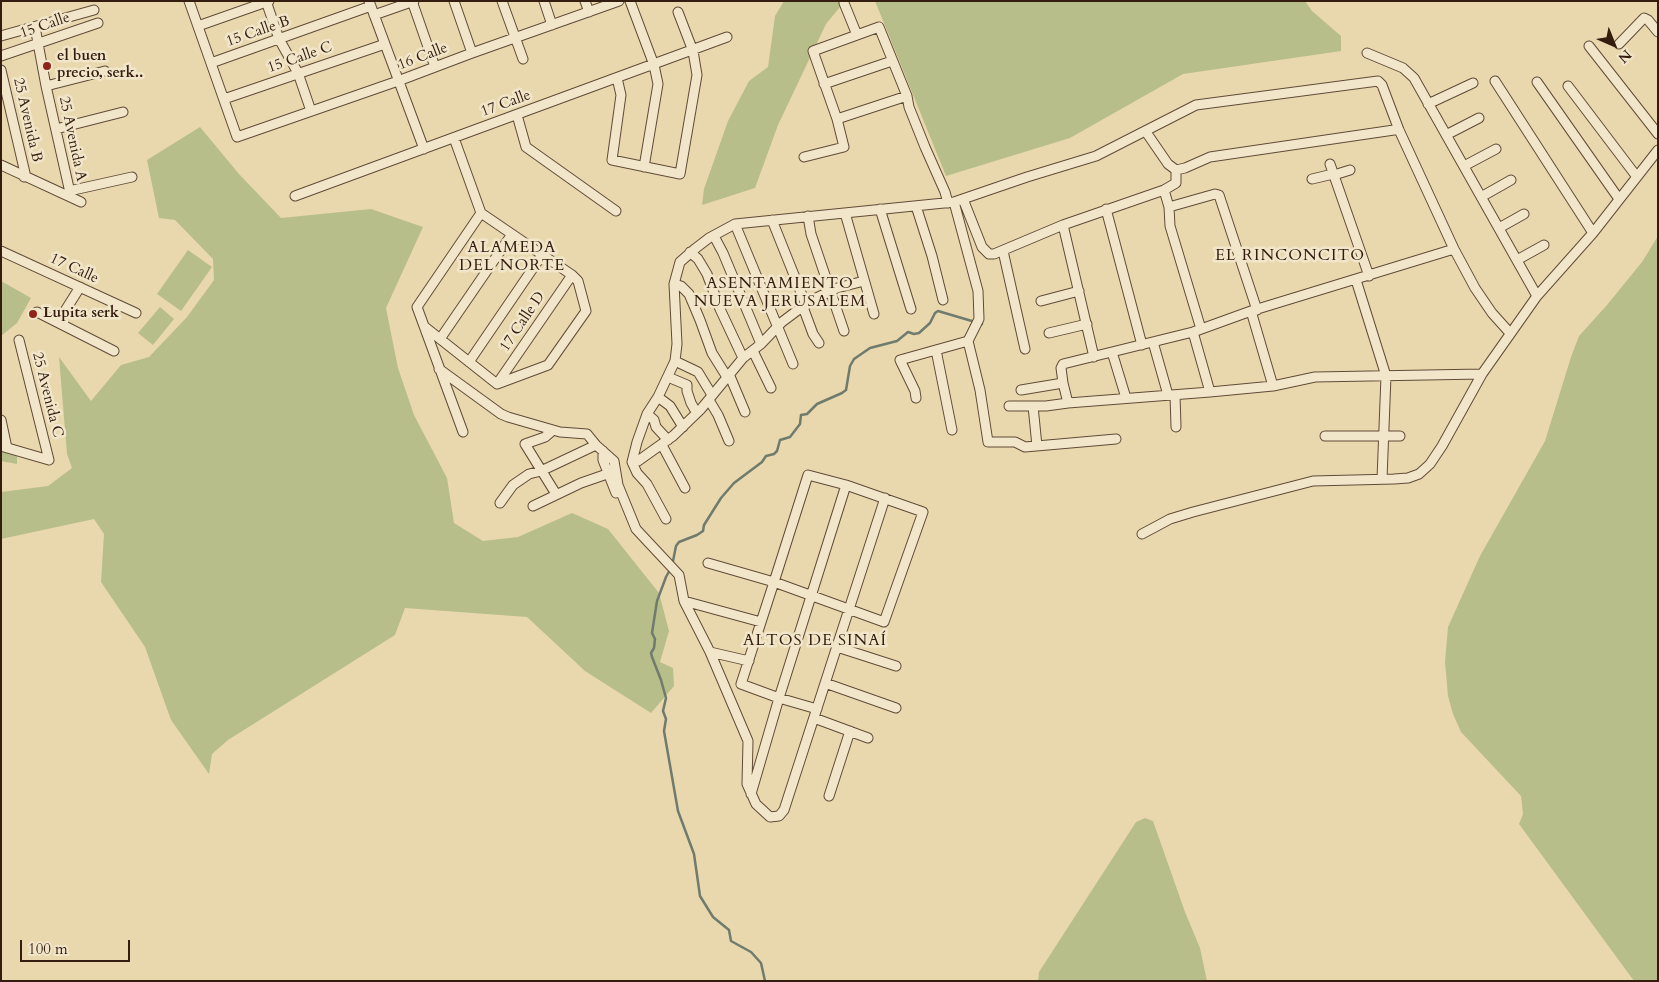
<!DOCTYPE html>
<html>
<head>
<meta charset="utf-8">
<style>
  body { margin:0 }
  #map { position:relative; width:1659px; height:982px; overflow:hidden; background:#e9d8ae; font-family:Cardo,serif }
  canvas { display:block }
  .frame { position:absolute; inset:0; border:2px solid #341c0f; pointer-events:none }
  .north { position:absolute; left:1589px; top:20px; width:50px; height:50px; -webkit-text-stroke:4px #f1e6ca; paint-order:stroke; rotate:136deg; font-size:14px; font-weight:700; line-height:20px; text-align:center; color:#341c0f }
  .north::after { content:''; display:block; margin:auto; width:18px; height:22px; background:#341c0f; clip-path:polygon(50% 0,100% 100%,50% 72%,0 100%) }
  .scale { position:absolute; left:20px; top:940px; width:110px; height:22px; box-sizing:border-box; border:2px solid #341c0f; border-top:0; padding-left:6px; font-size:15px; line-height:18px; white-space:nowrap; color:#341c0f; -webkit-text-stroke:4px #f1e6ca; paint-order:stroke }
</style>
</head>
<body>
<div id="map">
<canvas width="1659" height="982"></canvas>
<div class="frame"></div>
<div class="north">N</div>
<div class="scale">100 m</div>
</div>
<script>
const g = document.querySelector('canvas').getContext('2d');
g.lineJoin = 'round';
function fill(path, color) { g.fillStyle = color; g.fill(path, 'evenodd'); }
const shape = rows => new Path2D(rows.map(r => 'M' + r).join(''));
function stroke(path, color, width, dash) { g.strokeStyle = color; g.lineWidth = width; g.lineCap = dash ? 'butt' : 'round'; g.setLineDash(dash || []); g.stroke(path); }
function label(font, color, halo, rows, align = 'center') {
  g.font = font + ' Cardo,serif'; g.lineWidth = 5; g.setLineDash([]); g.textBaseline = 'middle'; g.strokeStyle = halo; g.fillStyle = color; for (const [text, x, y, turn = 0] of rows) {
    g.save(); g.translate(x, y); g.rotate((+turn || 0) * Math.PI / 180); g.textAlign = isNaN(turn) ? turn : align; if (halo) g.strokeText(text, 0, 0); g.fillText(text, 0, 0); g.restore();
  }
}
fill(shape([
  [784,1,845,1,826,24,778,125,755,188,702,205,704,189,728,121,749,81,768,67,775,16],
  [875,1,1305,1,1312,11,1341,36,1341,51,1183,74,1070,138,946,176],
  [200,127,239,174,281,218,371,209,423,227,386,308,398,368,414,415,447,478,454,523,483,541,518,537,572,513,608,529,659,593,669,631,660,662,673,668,674,686,651,713,585,671,527,617,405,608,395,635,228,740,212,754,209,774,171,720,145,647,101,582,104,534,94,519,1,539,1,492,48,486,72,468,67,454,59,357,91,401,121,365,149,357,187,317,214,280,213,259,175,220,159,218,147,160],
  [1658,236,1658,981,1634,981,1519,824,1523,814,1521,796,1461,732,1453,714,1448,696,1445,662,1448,627,1480,556,1545,441,1571,357,1579,336,1607,305,1642,262],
  [188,250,212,267,181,311,157,294],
  [1,281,31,298,17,323,1,336],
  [160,307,174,319,153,345,138,333],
  [1,449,17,454,17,464,1,461],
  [1145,818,1153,821,1185,912,1200,948,1207,981,1038,981,1039,972,1136,822]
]), '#b8be89');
stroke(shape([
  [765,981,761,963,751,952,731,941,729,930,713,917,700,896,694,854,678,811,664,731,666,719,663,711,666,698,661,680,652,657,651,653,654,648,655,639,652,633,657,601,666,577,672,566,676,546,679,542,697,535,703,531,704,525,721,498,734,483,762,462,766,456,774,454,777,451,780,440,790,437,800,424,801,415,807,414,817,404,842,393,846,390,850,366,854,359,870,348,897,341,908,332,914,334,919,333,930,323,935,313,938,311,982,324]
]), '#6f7b6d', 2.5);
const minor = shape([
  [189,1,237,137,398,81,472,53,619,1],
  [266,1,279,39,298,73,311,111],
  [369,1,424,149],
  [412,1,435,67],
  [454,1,472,53],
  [502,1,523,59],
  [544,1,552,25],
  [585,1,589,12],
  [630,1,654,65,658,84,644,167],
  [844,3,857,35],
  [374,15,414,1],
  [198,26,269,1],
  [35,27,46,86,71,197],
  [1,36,94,10],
  [1619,44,1644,18,1648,20,1658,32],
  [1589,46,1658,134],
  [1367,53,1403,68,1414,78,1537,296],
  [1,56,98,23],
  [211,63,371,6],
  [1,70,25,173,24,177],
  [617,78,621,95,612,160,680,174,697,75,693,51,678,12],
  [1495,81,1593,233],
  [1537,82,1619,199],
  [824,84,892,61],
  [46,86,105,71],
  [1568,86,1637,177],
  [224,99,385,44],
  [1428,104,1473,83],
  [517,115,526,147,616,211],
  [837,119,907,96,909,107,925,147,945,192,948,203],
  [56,129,123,112],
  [1146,132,1168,164,1176,170,1185,168,1210,157,1394,130,1399,130],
  [1446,135,1479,118],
  [454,138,481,213,572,275,578,281,586,311,548,365,497,384],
  [804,157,844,147,837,119,813,51,879,27,907,96],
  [1330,164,1369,276],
  [1,165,81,202],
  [1464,166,1496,149],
  [1334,175,1350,170],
  [1312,179,1333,174],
  [1164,190,1169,207,1170,226,1201,329],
  [69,191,132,177],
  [295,196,727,37],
  [1481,197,1511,180],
  [963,199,982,247,989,254,994,254,1063,225,1164,190,1176,183,1176,170],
  [916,206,932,256,943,300],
  [1169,207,1215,194,1219,195,1257,310],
  [880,209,911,309],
  [1106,209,1142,345],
  [845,213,874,314],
  [808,216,811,234,844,331],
  [772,220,806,305],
  [735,224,793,364],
  [1063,225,1094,357],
  [1499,228,1524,214],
  [714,236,723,253,761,344],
  [1,251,136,313],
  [1003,251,1025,349],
  [690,252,698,259,707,274,720,309,743,358],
  [1517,260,1544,245],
  [1356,280,1386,376,1382,479],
  [674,284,681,286,689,294,700,320,712,353,727,377],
  [1041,301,1079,291],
  [803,307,813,334,819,343],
  [1251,311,1273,386],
  [37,312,114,351],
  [58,322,80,287],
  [425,327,497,384],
  [1193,332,1210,392],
  [1049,333,1087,324],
  [440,339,512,234],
  [968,341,980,390,988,442,1015,442,1025,447,1116,439],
  [1153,342,1168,395],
  [936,350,952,430],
  [753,351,771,388],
  [1112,352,1126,398],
  [675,361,698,372,712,395],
  [469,362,542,255],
  [439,369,501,414,508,417,560,432,587,434,596,445,614,461,618,485,636,529,679,575,684,601,710,652,748,741,747,784,756,804,770,817,779,816,784,810,885,498],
  [729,374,745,412],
  [668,377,687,385,687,391,691,403,695,410,698,411],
  [497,384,572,275],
  [1021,390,1063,383],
  [1175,395,1176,427],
  [658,397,670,406,683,427],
  [916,398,915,391,900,360,968,341,979,319,978,291,954,202],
  [709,400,718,415,729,441],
  [1068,403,1063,383,1061,368,1063,364,1193,332,1251,311,1454,249],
  [1009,406,1046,406,1068,403,1210,392,1273,386,1315,377,1482,374],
  [1033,406,1037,446],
  [647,414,654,420,656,427,668,440],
  [1,420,7,448],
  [553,430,545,437,525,444,556,494],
  [463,432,417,307,481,213],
  [1325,436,1400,436],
  [662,445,685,488],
  [1,446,49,460,19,340],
  [603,451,603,460,616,493],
  [632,462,638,461,673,436,701,409,743,358,761,344,782,322,810,301,837,288,864,281],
  [500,503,513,485,529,474,541,471,596,445],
  [533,506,581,483,607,474],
  [666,519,647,484,637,473,632,462,637,442,647,414,658,397,675,361,677,344,674,284,680,262,696,248,709,238,735,224,954,202,1027,177,1096,156,1196,105,1378,81,1382,85,1399,130,1454,249,1475,288,1492,313,1510,333],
  [1142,534,1170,519,1193,512,1313,481,1394,479,1408,478,1419,474,1430,464,1442,446,1482,374,1537,296,1593,233,1658,150],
  [708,563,774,582,884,622,923,512,846,485,808,475,774,582,741,684,779,698,817,709],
  [684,601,761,622],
  [837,647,896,666],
  [710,652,749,661],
  [825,683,896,708],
  [814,718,868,738],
  [751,794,779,698,846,485],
  [829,796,850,731]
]);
stroke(minor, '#614b37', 11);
stroke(minor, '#f1e6ca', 9);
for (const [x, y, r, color] of [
  [47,66,5,"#8f2418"],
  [33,314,5,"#8f2418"]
]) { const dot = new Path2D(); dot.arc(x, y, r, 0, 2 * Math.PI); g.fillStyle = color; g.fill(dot); stroke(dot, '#f1e6ca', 2); }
label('15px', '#341c0f', '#f1e6ca', [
  ["15 Calle",45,26,-19],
  ["15 Calle B",258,32,-19],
  ["16 Calle",423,57,-21],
  ["15 Calle C",300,58,-19],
  ["17 Calle",506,104,-20],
  ["25 Avenida B",27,120,77],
  ["25 Avenida A",72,139,78],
  ["17 Calle",74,269,25],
  ["17 Calle D",523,322,-56],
  ["25 Avenida C",47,395,76]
]);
label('bold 15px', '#341c0f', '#f1e6ca', [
  ["el buen",57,57],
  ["precio, serk..",57,74],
  ["Lupita serk",43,314]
], 'left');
g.letterSpacing = '1px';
label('16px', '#341c0f', '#f1e6ca', [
  ["ALAMEDA",512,248],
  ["DEL NORTE",512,266],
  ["EL RINCONCITO",1290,256],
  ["ASENTAMIENTO",780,284],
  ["NUEVA JERUSALEM",780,302],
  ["ALTOS DE SINAÍ",815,641]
]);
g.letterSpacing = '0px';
</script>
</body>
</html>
